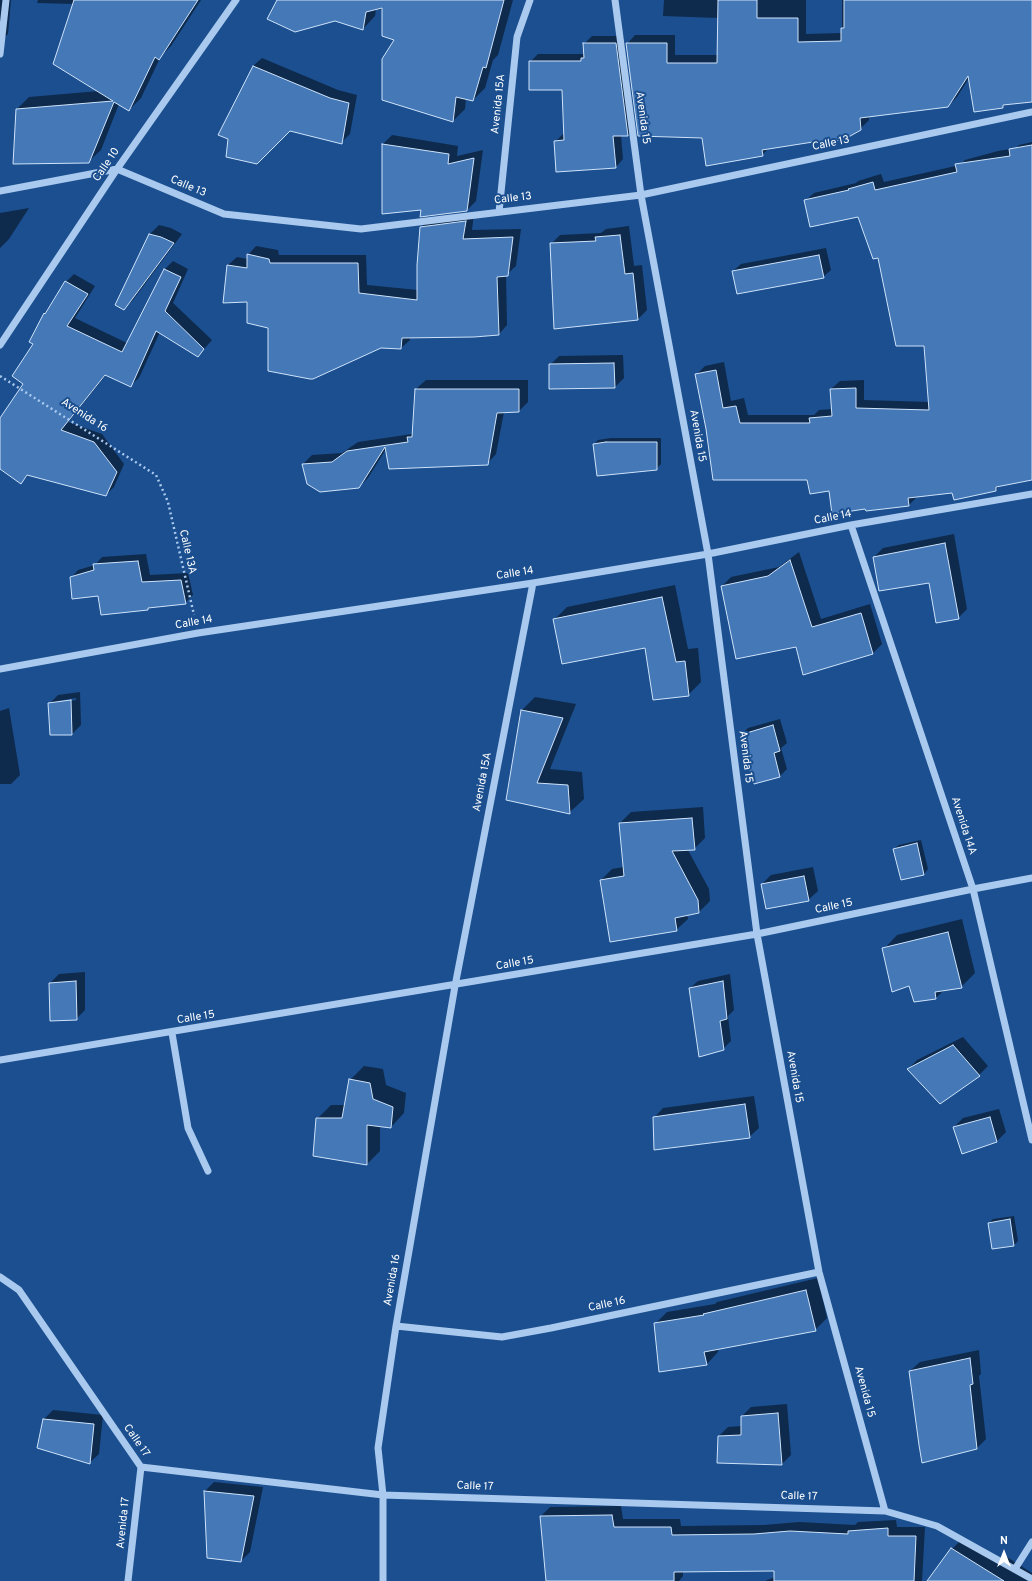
<!DOCTYPE html>
<html>
<head>
<meta charset="utf-8">
<style>
  body { margin:0 }
  #map { position:relative; width:1032px; height:1581px; overflow:hidden; background:#1b4f8f; font-family:Overpass,sans-serif }
  canvas { display:block }
  .north { position:absolute; left:984px; top:1533px; width:40px; height:40px; -webkit-text-stroke:3px #1b4f8f; paint-order:stroke; rotate:0deg; font-size:11px; font-weight:700; line-height:16px; text-align:center; color:#fff }
  .north::after { content:''; display:block; margin:auto; width:14px; height:18px; background:#fff; clip-path:polygon(50% 0,100% 100%,50% 72%,0 100%) }
</style>
</head>
<body>
<div id="map">
<canvas width="1032" height="1581"></canvas>
<div class="north">N</div>
</div>
<script>
const g = document.querySelector('canvas').getContext('2d');
g.lineJoin = 'round';
function fill(path, color) { g.fillStyle = color; g.fill(path, 'evenodd'); }
const shape = rows => new Path2D(rows.map(r => 'M' + r).join(''));
function stroke(path, color, width, dash) { g.strokeStyle = color; g.lineWidth = width; g.lineCap = dash ? 'butt' : 'round'; g.setLineDash(dash || []); g.stroke(path); }
function label(font, color, halo, rows, align = 'center') {
  g.font = font + ' Overpass,sans-serif'; g.lineWidth = 4; g.setLineDash([]); g.textBaseline = 'middle'; g.strokeStyle = halo; g.fillStyle = color; for (const [text, x, y, turn = 0] of rows) {
    g.save(); g.translate(x, y); g.rotate((+turn || 0) * Math.PI / 180); g.textAlign = isNaN(turn) ? turn : align; if (halo) g.strokeText(text, 0, 0); g.fillText(text, 0, 0); g.restore();
  }
}
fill(shape([
  [0,0,11,0,8,34,0,41],
  [38,0,201,0,171,46,161,56,141,98,129,110,119,104,101,150,88,162,17,109,29,97,99,91,74,4,37,3],
  [278,0,513,0,498,55,493,60,485,88,473,100,466,98,465,109,453,121,395,39,383,10,376,9,375,16,363,29],
  [664,0,806,0,806,34,842,33,842,0,1032,0,1032,101,1006,103,1003,107,969,78,957,97,948,106,869,116,869,120,860,129,813,141,769,148,762,155,703,137,627,44,635,35,675,35,675,55,718,55,719,18,663,16],
  [592,36,623,36,635,127,628,135,621,135,623,159,616,167,557,171,555,142,563,134,565,134,563,89,530,62,538,54,585,54,584,44],
  [262,58,338,90,357,95,350,134,342,142,290,130,253,66],
  [392,135,458,146,457,156,483,150,476,201,467,210,422,209,383,144],
  [1032,142,1032,479,1000,485,996,490,953,492,917,497,909,505,830,490,707,429,697,374,705,366,724,362,731,401,744,398,748,415,814,415,819,410,832,409,831,389,840,381,864,380,864,400,930,402,925,345,858,215,805,201,814,193,856,183,858,181,881,174,884,182,960,165,965,160,998,151,1016,148,1019,145],
  [29,208,9,239,0,248,0,213],
  [474,213,472,230,521,229,516,266,506,275,507,325,499,334,410,337,410,340,401,348,269,327,248,301,228,265,237,257,248,259,248,255,256,246,278,250,279,255,366,255,367,285,418,290,421,227,430,219],
  [159,225,171,228,182,234,133,300,124,309,149,235],
  [629,226,634,266,642,265,647,310,638,319,551,244,560,235,601,233,606,229],
  [826,248,831,270,823,277,733,271,741,264],
  [173,261,188,269,173,303,212,340,198,356,160,332,139,378,131,385,106,375,68,422,102,434,124,464,114,487,106,495,29,475,21,482,0,468,0,417,2,417,25,384,35,344,45,314,49,309,66,282,74,274,95,286,75,318,127,343,165,269],
  [623,355,624,378,615,387,550,365,559,356],
  [426,380,528,380,528,402,519,411,504,412,496,454,487,464,386,449,368,478,359,487,308,483,303,464,312,455,342,453,358,442,412,434,414,432,416,389],
  [611,438,661,438,661,464,656,469,594,444,598,440],
  [954,534,967,609,958,618,930,582,874,557,883,548],
  [799,552,821,619,870,604,882,644,873,653,796,646,722,586,731,577,779,567],
  [146,554,150,575,188,573,193,595,185,603,150,607,147,609,99,595,71,578,78,570,95,565,102,557],
  [675,585,688,649,698,648,701,682,688,695,646,646,554,620,567,607],
  [80,692,81,725,72,734,49,704,58,695],
  [76,698,76,700,58,703,58,701],
  [535,697,576,704,550,769,582,772,584,799,570,812,507,799,521,711],
  [9,708,20,775,11,784,0,784,0,711],
  [780,719,787,743,781,748,787,769,780,776,741,735,748,728],
  [703,807,705,838,694,849,688,850,709,889,710,901,699,912,687,914,688,919,676,930,601,880,612,869,624,867,620,823,631,812],
  [921,840,928,869,924,874,902,879,894,849,899,845],
  [813,867,818,891,808,900,762,884,771,875],
  [962,919,975,973,961,987,944,990,936,998,915,1001,909,985,884,949,897,935],
  [85,972,85,1010,76,1019,50,983,59,974],
  [730,974,734,1010,728,1016,731,1041,723,1049,690,988,698,981],
  [963,1037,988,1066,979,1075,908,1069,917,1060],
  [364,1066,383,1069,386,1085,406,1093,404,1113,391,1127,380,1126,380,1151,367,1164,317,1119,331,1105,346,1105,350,1080],
  [754,1096,759,1128,749,1137,654,1118,663,1108],
  [999,1109,1006,1132,997,1141,963,1153,954,1127,963,1118],
  [1014,1216,1018,1241,1014,1245,989,1223,993,1219],
  [818,1278,827,1318,815,1330,718,1349,718,1352,706,1365,655,1324,667,1312,715,1304,717,1302],
  [979,1350,981,1374,979,1376,986,1439,977,1448,910,1371,920,1362],
  [787,1404,791,1455,782,1464,718,1462,719,1436,728,1427,742,1426,742,1416,751,1407],
  [53,1410,103,1415,99,1454,89,1463,44,1419],
  [214,1482,263,1487,250,1552,241,1561,205,1491],
  [621,1506,623,1519,680,1519,681,1526,764,1525,799,1522,855,1525,858,1522,896,1520,897,1527,925,1527,922,1581,765,1581,775,1577,775,1570,683,1571,683,1576,679,1581,547,1581,541,1516,550,1507],
  [961,1540,1000,1564,1007,1557,1032,1573,1032,1581,928,1581,952,1549]
]), '#0007');
const building = shape([
  [74,0,198,0,159,60,155,57,129,111,114,102,89,163,13,164,16,109,113,101,53,64,74,0],
  [277,0,504,0,486,68,483,67,473,101,456,97,453,122,382,100,382,59,394,40,382,36,382,8,366,12,363,30,335,21,295,32,267,19,277,0],
  [718,0,757,0,757,18,798,18,798,42,841,41,841,28,844,28,844,0,1032,0,1032,102,1003,105,1003,108,974,112,968,76,948,107,860,118,861,130,843,140,813,142,762,150,763,156,706,166,702,138,638,136,626,43,667,43,667,63,717,63,718,0],
  [583,43,616,43,628,136,613,136,616,168,556,172,554,141,564,140,562,90,529,90,529,61,581,61,581,58,584,58,583,43],
  [253,66,330,98,349,103,342,144,290,131,257,164,226,157,228,139,218,135,253,66],
  [382,144,449,154,448,164,474,158,467,211,420,217,421,210,382,214,382,144],
  [1032,145,1032,480,996,487,996,491,954,500,952,493,908,498,909,506,866,511,865,509,832,514,829,491,810,494,807,480,713,480,706,429,695,374,716,370,723,408,736,406,740,423,810,423,809,418,832,416,830,389,856,388,856,408,929,410,924,346,896,346,878,258,873,259,858,217,810,227,804,200,849,190,848,189,873,182,875,190,957,172,955,164,1010,156,1009,149,1032,145],
  [466,221,463,239,513,237,508,276,497,277,499,335,474,337,402,338,401,349,381,348,313,379,310,379,268,371,268,328,247,323,247,302,223,303,227,265,247,268,247,254,269,259,270,263,358,263,359,293,417,300,417,265,420,227,466,221],
  [149,234,161,237,174,243,124,310,115,305,149,234],
  [620,235,625,274,633,273,638,320,554,329,550,243,596,241,595,237,620,235],
  [819,255,824,278,737,294,732,271,819,255],
  [164,269,181,277,165,311,204,349,198,357,156,331,131,387,105,375,61,430,94,442,117,472,106,496,27,475,21,484,0,469,0,418,23,384,12,376,33,344,29,342,44,313,45,314,65,281,88,294,67,326,122,352,164,269],
  [614,363,615,388,549,389,549,364,614,363],
  [415,389,519,389,519,412,497,413,488,465,389,469,385,447,359,488,320,492,307,484,302,464,332,462,347,451,408,442,407,437,412,437,415,389],
  [606,442,657,442,657,470,597,476,593,444,606,442],
  [945,543,959,619,936,623,929,583,879,591,873,557,945,543],
  [790,560,812,627,861,613,873,654,803,675,796,647,736,659,721,586,768,576,790,560],
  [138,561,142,582,181,580,186,604,148,608,148,610,101,615,98,596,72,599,70,577,94,570,93,564,138,561],
  [662,597,676,662,685,661,689,696,653,700,645,648,562,664,553,619,662,597],
  [71,700,72,735,50,735,48,703,71,700],
  [521,710,563,718,537,783,568,785,570,814,506,800,521,710],
  [773,725,780,751,774,753,780,777,754,784,740,735,773,725],
  [692,818,695,850,672,851,698,900,699,913,675,918,677,931,610,942,600,880,624,876,619,823,692,818],
  [917,843,924,875,901,880,893,849,917,843],
  [804,876,809,901,766,909,761,884,804,876],
  [948,932,962,988,935,992,936,999,914,1002,909,986,892,992,882,948,948,932],
  [76,981,77,1020,50,1021,49,983,76,981],
  [723,981,727,1019,720,1021,724,1050,699,1057,689,988,723,981],
  [953,1045,980,1076,940,1104,907,1069,953,1045],
  [349,1079,370,1083,373,1099,393,1107,391,1128,367,1125,367,1165,313,1156,316,1118,342,1118,349,1079],
  [745,1104,750,1138,654,1150,653,1117,745,1104],
  [990,1117,997,1142,962,1154,953,1127,990,1117],
  [1010,1219,1014,1246,992,1249,988,1223,1010,1219],
  [806,1290,816,1331,704,1352,707,1365,659,1372,654,1323,704,1315,703,1314,806,1290],
  [970,1358,973,1384,970,1385,977,1449,922,1463,919,1445,909,1371,970,1358],
  [778,1413,782,1465,717,1463,718,1436,741,1435,741,1416,778,1413],
  [43,1419,94,1424,90,1464,37,1448,43,1419],
  [204,1491,254,1496,241,1562,207,1558,204,1491],
  [612,1515,614,1527,671,1527,672,1535,754,1534,790,1531,848,1534,848,1531,888,1528,888,1536,916,1536,914,1581,774,1581,774,1571,674,1572,674,1581,546,1581,540,1516,612,1515],
  [951,1548,1004,1581,927,1581,951,1548]
]);
fill(building, '#4478b7');
stroke(building, '#cfe3fa', 1);
stroke(shape([
  [0,376,156,475,168,502,194,615]
]), '#a9c9ee', 2.5, [2, 3]);
stroke(shape([
  [615,0,641,195,708,554,757,934,819,1272,885,1511],
  [0,54,6,0],
  [0,191,117,169,224,214,361,229,641,195,1032,112],
  [499,212,517,37,530,0],
  [0,345,117,169,236,0],
  [851,525,973,889,1032,1140],
  [0,669,198,633,533,583,708,554,851,525,1032,494],
  [172,1033,188,1128,208,1171],
  [0,1060,757,934,973,889,1032,878],
  [0,1277,19,1290,141,1467,383,1495,885,1511,937,1526,1032,1579],
  [396,1326,502,1337,551,1328,819,1272],
  [1015,1569,1032,1542],
  [128,1581,141,1467],
  [383,1581,383,1495,378,1448,396,1326,455,986,533,583]
]), '#a9c9ee', 7);
label('11px', '#fff', '#1b4f8f', [
  ["Avenida 15A",499,104,-84],
  ["Avenida 15",642,118,82],
  ["Calle 13",831,144,-12],
  ["Calle 10",107,165,-56],
  ["Calle 13",188,187,23],
  ["Calle 13",513,199,-7],
  ["Avenida 16",84,416,33],
  ["Avenida 15",697,436,80],
  ["Calle 14",833,518,-11],
  ["Calle 13A",187,552,77],
  ["Calle 14",515,574,-9],
  ["Calle 14",194,623,-10],
  ["Avenida 15",745,757,83],
  ["Avenida 15A",483,782,-79],
  ["Avenida 14A",963,826,72],
  ["Calle 15",834,907,-12],
  ["Calle 15",515,964,-10],
  ["Calle 15",196,1018,-9],
  ["Avenida 15",794,1077,80],
  ["Avenida 16",393,1280,-80],
  ["Calle 16",607,1305,-12],
  ["Avenida 15",864,1392,75],
  ["Calle 17",136,1441,55],
  ["Calle 17",475,1487,2],
  ["Calle 17",799,1497,2],
  ["Avenida 17",124,1523,-84]
]);
</script>
</body>
</html>
